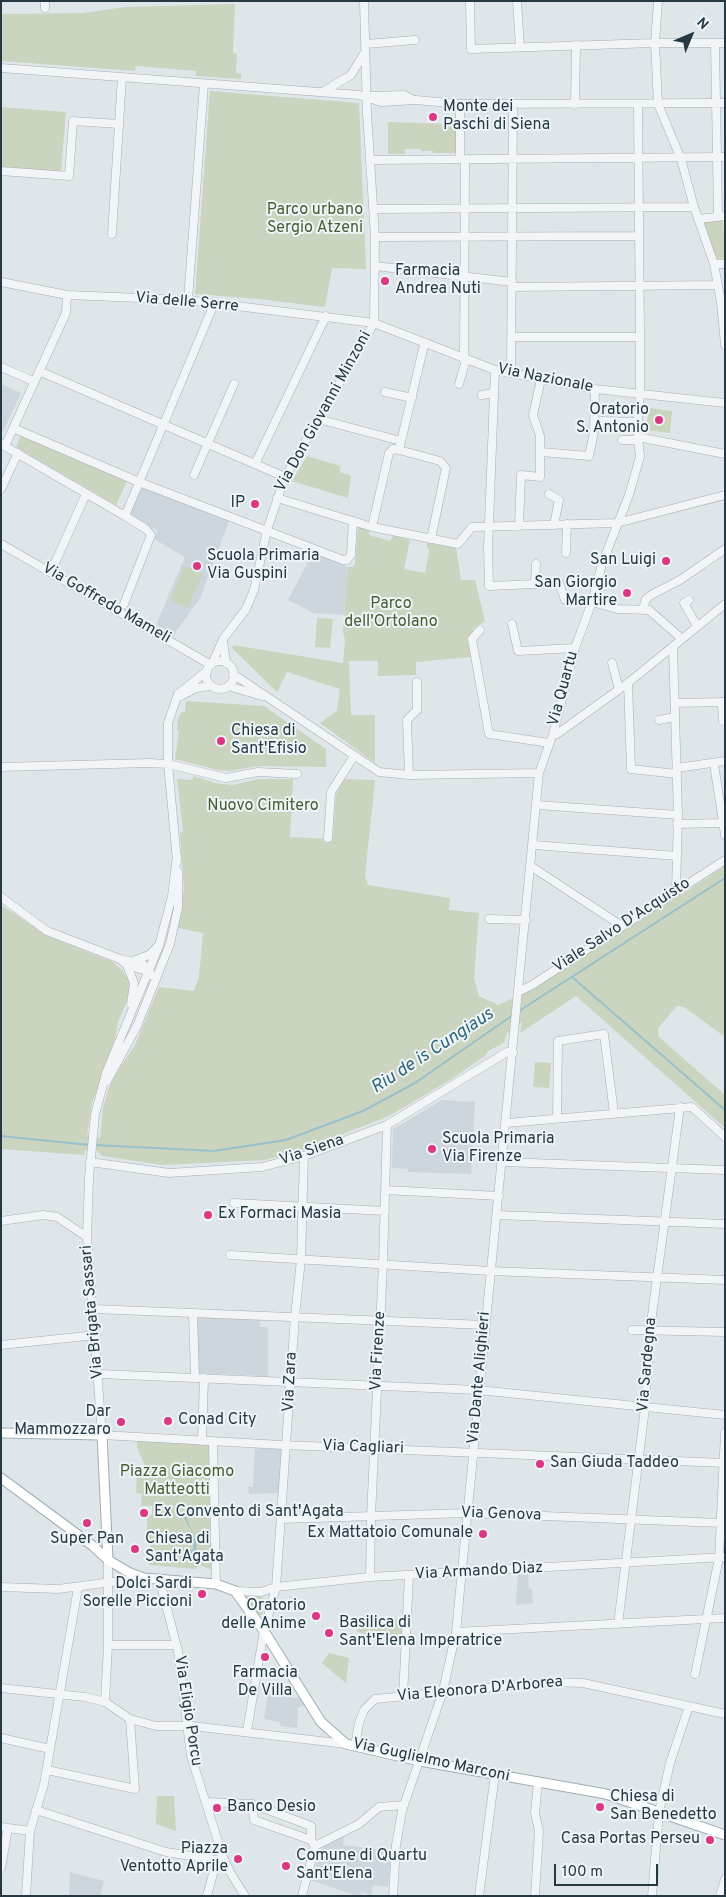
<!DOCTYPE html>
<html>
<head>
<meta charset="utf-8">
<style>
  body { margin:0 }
  #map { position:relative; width:726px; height:1897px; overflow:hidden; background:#dfe6e9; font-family:Overpass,sans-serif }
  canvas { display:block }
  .frame { position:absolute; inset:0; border:2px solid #263942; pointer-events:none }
  .north { position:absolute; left:666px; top:10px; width:50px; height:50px; -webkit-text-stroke:4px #eef4f7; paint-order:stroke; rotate:45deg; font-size:14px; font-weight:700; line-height:20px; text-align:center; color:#263942 }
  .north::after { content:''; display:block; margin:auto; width:18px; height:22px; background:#263942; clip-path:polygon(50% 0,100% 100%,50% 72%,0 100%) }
  .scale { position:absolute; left:554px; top:1864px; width:104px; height:22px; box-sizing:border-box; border:2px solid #263942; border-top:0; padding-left:6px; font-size:15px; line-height:18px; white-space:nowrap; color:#263942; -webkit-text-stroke:4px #eef4f7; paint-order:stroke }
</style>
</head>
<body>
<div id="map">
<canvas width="726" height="1897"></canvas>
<div class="frame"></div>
<div class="north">N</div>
<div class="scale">100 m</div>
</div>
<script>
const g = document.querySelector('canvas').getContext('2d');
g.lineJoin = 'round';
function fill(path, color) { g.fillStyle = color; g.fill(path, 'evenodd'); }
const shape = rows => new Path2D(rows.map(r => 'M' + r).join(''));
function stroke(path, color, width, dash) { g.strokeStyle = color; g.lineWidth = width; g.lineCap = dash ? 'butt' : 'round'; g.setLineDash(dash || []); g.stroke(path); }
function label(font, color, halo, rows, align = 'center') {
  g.font = font + ' Overpass,sans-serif'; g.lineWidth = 4; g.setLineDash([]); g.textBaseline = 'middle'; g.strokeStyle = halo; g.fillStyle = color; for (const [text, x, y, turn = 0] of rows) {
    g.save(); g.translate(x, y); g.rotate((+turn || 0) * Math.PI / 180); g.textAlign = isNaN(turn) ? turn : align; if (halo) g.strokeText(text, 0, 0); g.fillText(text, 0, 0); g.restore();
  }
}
fill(shape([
  [1,384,21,393,3,432,1,431],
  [141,487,229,521,200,598,173,636,156,625,185,557,154,539,158,531,130,515],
  [313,552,348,567,344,615,314,613,288,600],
  [442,1100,475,1102,471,1174,408,1172,408,1169,392,1168,393,1129],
  [196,1317,260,1319,260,1327,268,1327,268,1379,265,1376,197,1373],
  [255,1448,284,1449,281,1493,249,1494,248,1487,253,1487],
  [528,1574,529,1589,532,1589,533,1603,516,1605,518,1575],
  [268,1694,292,1695,294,1699,299,1696,304,1705,298,1708,297,1728,280,1726,280,1722,264,1719],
  [344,1834,343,1845,391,1851,388,1887,373,1885,371,1895,361,1892,361,1895,355,1895,310,1880,322,1847],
  [70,1872,104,1881,100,1896,69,1896]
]), '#ccd6dc');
fill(shape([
  [235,4,233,53,237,54,236,73,241,74,241,79,196,76,196,71,136,66,135,71,1,61,1,14,83,13,125,7],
  [210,91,359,103,366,269,332,268,325,307,258,299,195,294],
  [1,107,66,112,61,172,1,167],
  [388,122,450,124,451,127,456,127,456,153,433,153,433,151,421,151,421,149,405,149,405,154,388,154],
  [723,218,725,258,715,259,700,222],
  [649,408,672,411,670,433,646,430],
  [21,435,127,481,116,505,16,447],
  [307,456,340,466,340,472,351,476,348,498,292,481],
  [358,527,370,529,369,535,390,541,393,535,410,540,404,569,425,573,429,552,426,543,456,547,461,580,475,580,485,621,473,629,474,635,467,637,471,657,416,662,416,675,378,676,378,661,349,661,351,715,375,715,375,763,320,723,337,711,340,689,287,672,277,692,232,648,233,645,343,663,345,640,343,632,348,567,353,567,355,564],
  [184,566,203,573,188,608,170,600],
  [317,618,333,619,330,648,315,647],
  [186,701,264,706,326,749,326,767,258,766,230,771,218,770,175,759,179,731,177,731,178,718,181,712,185,712],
  [194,776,215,783,232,785,259,779,293,779,290,837,333,839,336,795,340,785,345,779,375,780,365,876,368,885,450,898,449,910,479,913,474,979,479,996,498,1005,527,992,677,893,681,895,725,866,725,1037,684,1007,677,1006,658,1028,659,1037,725,1095,725,1128,576,996,520,1033,522,1022,507,1033,504,1043,488,1051,486,1055,453,1078,389,1116,302,1150,265,1160,163,1165,102,1156,98,1151,85,1150,84,1155,1,1149,1,905,48,936,113,962,122,970,129,981,129,996,118,1022,115,1039,92,1103,87,1135,100,1138,103,1108,108,1090,113,1078,135,1045,159,987,194,991,199,977,203,933,178,928,184,889,180,833,183,831,177,779,192,780],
  [535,1062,551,1063,549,1088,533,1087],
  [137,1439,211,1443,213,1570,200,1565,196,1569,149,1565,151,1541,147,1540,147,1515,152,1515,152,1506,141,1506,142,1494,136,1493,137,1473,144,1472,144,1464,137,1447],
  [248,1595,261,1596,264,1599,262,1615,258,1615,245,1597],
  [360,1616,403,1620,402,1639,381,1638,357,1632],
  [329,1653,349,1658,346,1683,322,1663],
  [157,1796,174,1796,176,1831,156,1824]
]), '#cbd4bf');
fill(shape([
  [185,1514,196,1542,197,1556,193,1562,187,1552,194,1549,191,1530,183,1516]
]), '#96c1cd');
stroke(shape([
  [572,977,725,1110],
  [519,1011,725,878],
  [1,1136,90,1145],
  [95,1145,214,1151,286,1140,363,1111,415,1083,513,1015]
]), '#96c1cd', 2);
const minor = shape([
  [45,1,45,8],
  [470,1,471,49,655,43,725,43],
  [517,1,520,47],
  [658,1,655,43,658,104,681,159,694,207,714,264,721,302,725,345],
  [715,43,718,216],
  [366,44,415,40],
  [1,68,359,95,381,102,416,100,460,104,725,103],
  [324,91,351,75,365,52],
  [372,96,404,95,414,100],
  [460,104,460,158],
  [575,105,576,45],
  [371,160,725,157],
  [1,171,69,176,73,121,119,124],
  [374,209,694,207],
  [698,219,725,216],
  [112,234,122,77],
  [375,237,639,236],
  [714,264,725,264],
  [375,266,512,282],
  [1,282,67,295,188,300,374,323,495,370,595,389,725,403],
  [512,287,718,285],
  [188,300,204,84],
  [512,337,640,337],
  [464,360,465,160],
  [1,367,33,381],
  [495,370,488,548,489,586,559,583,565,600,592,602,617,609,649,610,681,638],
  [39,371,285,477],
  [511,373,513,104],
  [459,384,466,360],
  [385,392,412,398],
  [482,395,494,393],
  [318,419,401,441],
  [601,421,638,422],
  [13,428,139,482,343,560,347,560,351,555,353,521],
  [638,437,725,454],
  [622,440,638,440],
  [1,444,125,516,146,529,151,535,124,604],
  [5,446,66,313,67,295],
  [399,450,424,345],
  [541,452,589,456,594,432,595,389],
  [255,464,326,316],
  [194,475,234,384],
  [1,489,18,453],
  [549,494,559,500,554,525],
  [277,498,372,527,458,544,472,527,617,523,725,495],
  [125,516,214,304],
  [519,526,521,475,540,477,540,436,533,415,541,379],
  [372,527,389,453,393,449,399,450,440,461,446,468,431,539],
  [1,544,211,665],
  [566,553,567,524],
  [54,565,86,494],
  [535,583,536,564],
  [689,600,684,603,697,626],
  [643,609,646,599,651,595,680,580,725,549],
  [512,624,518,651,575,648],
  [480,630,472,639,489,734,549,743],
  [223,641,226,663],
  [673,648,678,815,676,890],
  '206 675a14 14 0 1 1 28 0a14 14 0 1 1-28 0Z',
  [612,663,619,689],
  [212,664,223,639,246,609,254,590,267,530,285,477,374,323,375,237,367,113,364,1],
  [233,674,379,772,409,775,539,773],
  [628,683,631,769,677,774],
  [228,686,262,696],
  [181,696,196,688,211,686],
  [722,702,723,721],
  [675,703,725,702],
  [659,720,675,717],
  [553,734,557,734,628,683,725,604],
  [714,764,725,835],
  [1,767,149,763,168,764,226,778,258,772,297,774],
  [677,768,725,761],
  [409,775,407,720,417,710,417,682],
  [537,805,678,815],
  [677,824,722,823],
  [328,838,331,792,354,756],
  [533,845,677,856],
  [177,856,172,896,159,946,106,1073,95,1115,89,1178,87,1237,102,1435,282,1445,725,1463],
  [177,861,168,764,168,723,178,694,207,671],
  [532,867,622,926],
  [1,897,47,931,120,959,144,965,151,975],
  [489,919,526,920],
  [120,959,127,965,134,983,131,1004],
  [133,961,149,955,157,947],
  [127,965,150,972],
  [518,992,532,985,725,860],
  [107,1081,137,1026,170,944,178,908,178,872],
  [557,1118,558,1041,604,1034,614,1113],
  [507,1123,692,1107,725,1137],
  [90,1162,169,1173,262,1167,304,1156,387,1125,507,1052,513,1053],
  [503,1162,725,1170],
  [385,1190,499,1196],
  [234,1203,385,1211],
  [497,1215,725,1224],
  [1,1221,43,1215,57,1217,87,1237],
  [230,1255,490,1271,725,1280],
  [94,1309,485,1325],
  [193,1314,195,1377],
  [632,1330,725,1332],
  [1,1345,96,1335],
  [99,1374,478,1390,725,1415],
  [202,1441,204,1378],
  [213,1442,216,1584],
  [281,1519,467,1513,721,1523],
  [370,1577,371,1516,383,1264,387,1125],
  [159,1578,178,1651,191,1756,223,1857,230,1872,245,1896],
  [1,1587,58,1589,143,1578],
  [235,1591,261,1592,276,1587,370,1577,725,1557],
  [618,1624,645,1408,650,1330,680,1107],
  [456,1632,725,1618],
  [108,1645,176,1645],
  [695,1674,719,1558,725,1433],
  [1,1688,85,1697,105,1702,130,1719,156,1726,192,1726,346,1744],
  [403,1696,409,1576],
  [105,1702,108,1645,108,1560],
  [247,1731,264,1631,276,1587,295,1316,301,1260,304,1156],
  [1,1738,50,1749],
  [355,1746,359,1723,364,1710,375,1699,547,1682,583,1683,725,1714],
  [47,1770,135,1789,130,1719],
  [207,1802,252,1804,311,1826,311,1840,315,1846],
  [252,1804,254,1820,311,1840],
  [36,1810,166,1852,217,1860],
  [1,1827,30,1831],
  [1,1868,8,1828],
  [26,1896,30,1831,44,1784,78,1588],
  [207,1896,214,1870,220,1858],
  [302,1896,315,1846,359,1824,379,1807,404,1805],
  [393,1896,396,1845,402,1811,443,1691,456,1632,539,773,553,734,575,648,592,602,602,564,629,495,640,457,637,428,640,395,640,337,638,105],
  [479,1896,495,1774],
  [535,1896,539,1831,535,1813,538,1782],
  [652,1896,659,1812,670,1763,689,1706],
  [720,1896,725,1879]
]);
const major = shape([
  [1,1433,102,1435,108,1560],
  [1,1478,93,1546,108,1560,130,1573,144,1578,216,1584,235,1591,264,1631,321,1722,346,1744,420,1761,606,1794,725,1835]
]);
stroke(minor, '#a4afb4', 9);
stroke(major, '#9dafb6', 11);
stroke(minor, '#f2f5f7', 8);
stroke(major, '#fff', 9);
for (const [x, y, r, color] of [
  [433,117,5,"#da3882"],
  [385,281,5,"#da3882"],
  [659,420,5,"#da3882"],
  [255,504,5,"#da3882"],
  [666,561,5,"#da3882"],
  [197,566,5,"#da3882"],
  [627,593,5,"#da3882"],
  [221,741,5,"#da3882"],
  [432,1149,5,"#da3882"],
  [208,1215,5,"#da3882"],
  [168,1421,5,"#da3882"],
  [121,1422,5,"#da3882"],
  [540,1464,5,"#da3882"],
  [144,1513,5,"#da3882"],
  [87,1523,5,"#da3882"],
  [483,1534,5,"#da3882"],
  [135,1549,5,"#da3882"],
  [202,1594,5,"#da3882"],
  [316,1616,5,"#da3882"],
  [329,1633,5,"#da3882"],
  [265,1657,5,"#da3882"],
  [600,1807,5,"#da3882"],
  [217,1808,5,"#da3882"],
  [710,1840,5,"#da3882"],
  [238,1859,5,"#da3882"],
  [286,1866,5,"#da3882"]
]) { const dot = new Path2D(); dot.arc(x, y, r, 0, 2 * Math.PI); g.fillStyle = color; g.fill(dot); stroke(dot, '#eef4f7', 2); }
label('16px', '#263942', '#eef4f7', [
  ["Monte dei",443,108],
  ["Paschi di Siena",443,126],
  ["Farmacia",395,272],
  ["Andrea Nuti",395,290],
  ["Oratorio",649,411,"right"],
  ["S. Antonio",649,429,"right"],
  ["IP",245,504,"right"],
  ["Scuola Primaria",207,557],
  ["Via Guspini",207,575],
  ["San Luigi",656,561,"right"],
  ["San Giorgio",617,584,"right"],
  ["Martire",617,602,"right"],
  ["Chiesa di",231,732],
  ["Sant'Efisio",231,750],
  ["Scuola Primaria",442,1140],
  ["Via Firenze",442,1158],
  ["Ex Formaci Masia",218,1215],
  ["Dar",111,1413,"right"],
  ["Mammozzaro",111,1431,"right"],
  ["Conad City",178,1421],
  ["San Giuda Taddeo",550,1464],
  ["Ex Convento di Sant'Agata",154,1513],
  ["Ex Mattatoio Comunale",473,1534,"right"],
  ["Super Pan",87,1540,"center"],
  ["Chiesa di",145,1540],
  ["Sant'Agata",145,1558],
  ["Dolci Sardi",192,1585,"right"],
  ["Sorelle Piccioni",192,1603,"right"],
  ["Oratorio",306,1607,"right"],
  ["delle Anime",306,1625,"right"],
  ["Basilica di",339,1624],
  ["Sant'Elena Imperatrice",339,1642],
  ["Farmacia",265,1674,"center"],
  ["De Villa",265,1692,"center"],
  ["Chiesa di",610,1798],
  ["San Benedetto",610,1816],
  ["Banco Desio",227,1808],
  ["Casa Portas Perseu",700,1840,"right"],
  ["Piazza",228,1850,"right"],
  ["Ventotto Aprile",228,1868,"right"],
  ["Comune di Quartu",296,1857],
  ["Sant'Elena",296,1875]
], 'left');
label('16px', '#485f32', '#eef4f7', [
  ["Parco urbano",315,211],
  ["Sergio Atzeni",315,229],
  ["Parco",391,605],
  ["dell'Ortolano",391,623],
  ["Nuovo Cimitero",263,807],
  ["Piazza Giacomo",177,1473],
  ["Matteotti",177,1491]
]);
label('16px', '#263942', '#eef4f7', [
  ["Via delle Serre",187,303,5],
  ["Via Nazionale",545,379,11],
  ["Via Don Giovanni Minzoni",324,412,-61],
  ["Via Goffredo Mameli",106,604,30],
  ["Via Quartu",564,689,-75],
  ["Viale Salvo D'Acquisto",622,926,-33],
  ["Via Siena",312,1151,-19],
  ["Via Brigata Sassari",93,1312,-95],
  ["Via Firenze",379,1351,-87],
  ["Via Sardegna",648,1365,-85],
  ["Via Dante Alighieri",480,1378,-85],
  ["Via Zara",291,1382,-87],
  ["Via Cagliari",363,1448,2],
  ["Via Genova",501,1515,2],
  ["Via Armando Diaz",479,1572,-3],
  ["Via Eleonora D'Arborea",480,1690,-5],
  ["Via Eligio Porcu",187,1711,81],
  ["Via Guglielmo Marconi",431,1761,12]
]);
label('italic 18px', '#2d6679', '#eef4f7', [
  ["Riu de is Cungiaus",433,1052,-33]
]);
</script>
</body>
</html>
